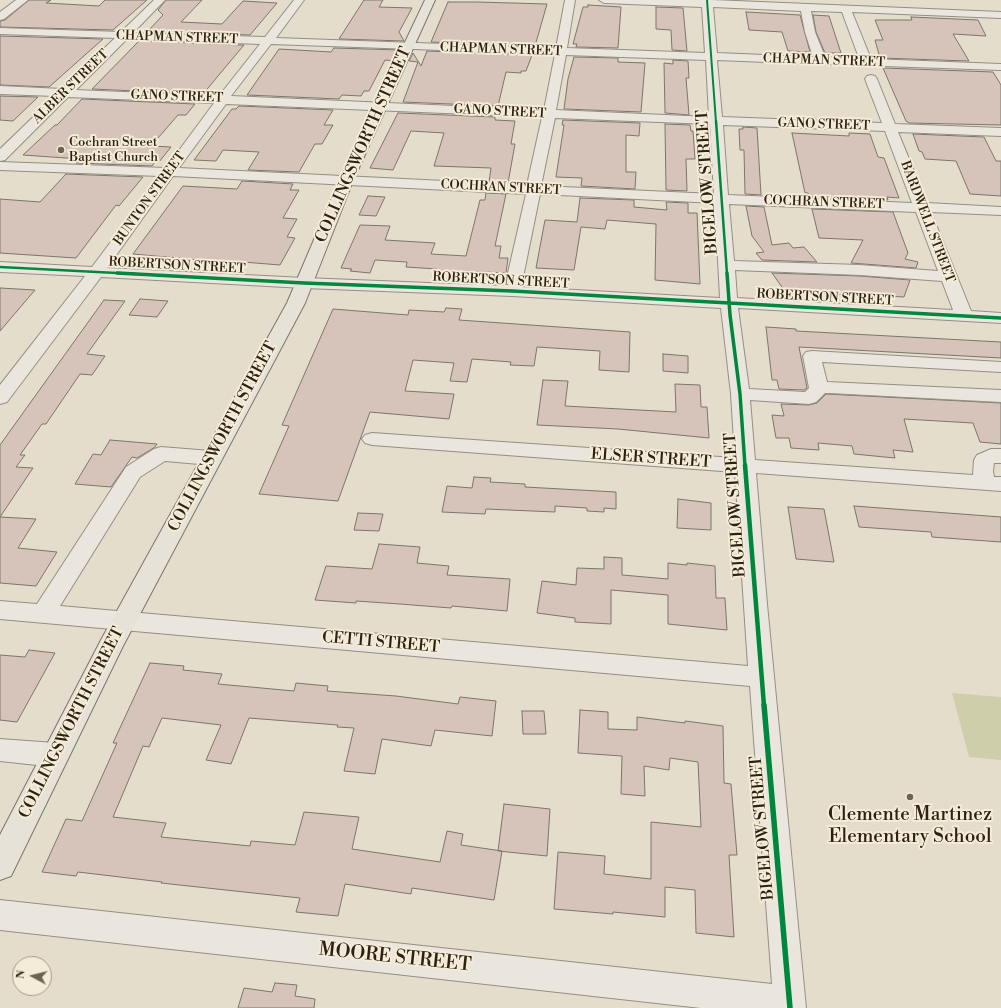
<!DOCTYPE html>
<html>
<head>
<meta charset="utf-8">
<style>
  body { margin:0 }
  #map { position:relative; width:1001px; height:1008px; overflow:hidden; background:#e4ddcc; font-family:"Libre Bodoni",serif }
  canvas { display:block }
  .north { position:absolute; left:12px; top:956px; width:40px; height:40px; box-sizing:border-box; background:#f4ecd7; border:1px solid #a49b89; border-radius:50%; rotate:277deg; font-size:11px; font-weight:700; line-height:16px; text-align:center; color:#2d2114 }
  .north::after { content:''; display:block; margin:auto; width:14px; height:18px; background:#6d6354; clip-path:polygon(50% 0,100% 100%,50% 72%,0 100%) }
</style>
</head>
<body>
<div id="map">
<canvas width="1001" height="1008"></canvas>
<div class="north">N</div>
</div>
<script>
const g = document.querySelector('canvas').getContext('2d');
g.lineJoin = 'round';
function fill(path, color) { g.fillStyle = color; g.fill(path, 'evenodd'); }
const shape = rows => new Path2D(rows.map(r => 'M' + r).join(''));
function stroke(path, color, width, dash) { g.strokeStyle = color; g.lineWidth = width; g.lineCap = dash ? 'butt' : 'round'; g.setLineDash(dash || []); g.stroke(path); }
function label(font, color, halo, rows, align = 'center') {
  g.font = font + ' "Libre Bodoni",serif'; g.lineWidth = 4; g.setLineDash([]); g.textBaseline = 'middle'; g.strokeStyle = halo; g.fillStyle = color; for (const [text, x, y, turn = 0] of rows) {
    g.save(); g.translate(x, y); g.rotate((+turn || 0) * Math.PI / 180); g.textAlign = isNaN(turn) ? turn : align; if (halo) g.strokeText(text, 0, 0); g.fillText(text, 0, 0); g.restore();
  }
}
fill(shape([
  [952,693,1001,697,1001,760,969,757]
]), '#cfceab');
const building = shape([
  [29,0,51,0,46,3,99,6,105,0,147,0,113,30,0,27,0,21,5,20,29,0],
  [166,0,202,0,181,22,222,24,243,1,277,3,250,35,147,32,163,15,158,10,166,0],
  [364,0,383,0,379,7,412,8,399,32,404,41,339,39,364,0],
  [448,2,477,2,547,4,535,46,431,42,448,2],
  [588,5,621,7,618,48,576,47,577,44,573,44,583,7,588,7,588,5],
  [656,7,683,8,687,51,672,50,671,30,656,29,656,7],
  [746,12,800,15,810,52,788,51,782,32,749,30,746,12],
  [813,15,829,16,841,53,825,53,816,32,813,15],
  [911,17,978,20,986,36,953,34,969,61,880,58,875,40,883,40,875,20,912,20,911,17],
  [0,36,103,39,49,87,0,85,0,36],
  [139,41,242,45,244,45,203,94,92,89,139,41],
  [334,48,400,50,395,61,385,60,369,91,364,91,361,96,342,95,339,99,247,95,279,49,331,52,334,48],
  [427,51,532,55,526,71,521,71,521,73,506,72,498,106,403,102,418,62,409,61,413,53,421,66,427,51],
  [574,57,618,58,618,62,645,63,641,112,564,109,568,79,574,57],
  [673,60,688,61,689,78,686,78,689,115,665,113,664,63,673,64,673,60],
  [883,68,993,72,1001,85,1001,125,909,123,906,121,883,68],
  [0,96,38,97,13,121,0,120,0,96],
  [82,99,195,104,186,115,178,115,151,146,171,147,159,162,155,162,152,166,76,163,80,159,23,155,55,125,57,125,82,99],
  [239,106,333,110,324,125,333,125,322,144,315,144,299,172,248,170,259,152,223,150,216,161,194,160,232,109,236,109,239,106],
  [398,113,495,117,495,120,515,121,511,144,515,144,508,183,489,182,491,168,434,166,444,133,411,131,393,170,370,168,398,113],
  [563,120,640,123,639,136,626,135,626,172,636,172,635,189,581,186,582,178,556,177,564,125,562,125,563,120],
  [665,124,690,125,691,131,693,131,695,159,686,159,687,191,666,190,665,124],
  [743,127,757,128,761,195,745,194,744,150,740,150,739,129,743,129,743,127],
  [792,133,849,136,849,133,870,134,878,157,884,158,899,198,887,197,888,200,809,197,808,193,805,193,792,133],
  [913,134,984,137,996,161,1001,161,1001,196,970,194,956,161,925,159,922,152,919,151,913,134],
  [66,174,143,177,119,206,116,205,76,258,0,253,0,199,40,202,66,174],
  [242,181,293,184,290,190,299,190,283,218,297,219,287,237,295,238,280,265,243,262,241,266,197,263,199,260,133,254,183,186,237,189,242,181],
  [486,193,506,194,495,246,501,246,499,258,508,258,506,273,463,271,462,273,436,272,437,269,406,267,407,262,375,260,370,273,350,271,352,269,341,268,360,225,390,226,385,240,435,243,431,254,466,256,480,200,485,200,486,193],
  [368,196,385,197,376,216,359,215,368,196],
  [580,198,634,200,634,207,667,210,666,202,688,203,688,213,697,213,700,284,655,280,656,224,607,220,605,229,581,227,574,270,536,268,545,220,577,222,580,198],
  [746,206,764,207,772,245,789,243,793,248,804,247,817,262,762,260,756,253,764,252,752,236,746,206],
  [812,209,893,212,908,253,905,259,918,262,916,268,851,263,863,240,819,238,812,209],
  [772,273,860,276,910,280,904,297,868,295,868,297,784,290,772,273],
  [0,288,35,290,0,331,0,288],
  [140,299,168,301,157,317,129,315,140,299],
  [104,300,125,301,87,354,105,356,92,375,80,374,46,424,42,424,20,455,25,455,16,467,33,468,0,517,36,519,18,548,57,552,36,586,0,583,0,445,104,300],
  [446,308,462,309,459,320,630,332,629,372,599,370,600,351,537,347,534,366,510,365,511,362,472,359,467,382,450,381,454,363,413,360,405,391,454,394,449,419,370,412,338,501,259,494,289,426,282,425,333,309,408,315,409,310,444,312,446,308],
  [766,327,796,329,796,331,1001,342,1001,358,799,347,807,388,804,390,779,389,777,380,772,380,766,327],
  [663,354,688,356,688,373,663,371,663,354],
  [543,380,568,381,565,406,676,412,675,384,700,385,701,407,707,407,709,438,618,429,537,425,543,380],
  [826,394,1001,403,1001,444,980,442,973,423,904,419,913,452,893,450,895,458,854,454,852,446,818,443,819,450,791,448,789,438,776,438,772,415,784,416,781,404,809,405,817,403,826,394],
  [110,440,157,444,155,447,137,458,132,457,111,487,75,484,93,454,101,455,110,440],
  [474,477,491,478,490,482,525,484,525,487,616,492,616,509,604,508,604,512,587,511,587,508,555,506,555,512,486,509,485,514,442,512,447,486,472,488,474,477],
  [678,499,711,503,711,530,677,528,678,499],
  [854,506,1001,517,1001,542,932,537,931,532,859,527,854,506],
  [788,507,824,509,834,562,796,559,788,507],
  [358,513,383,514,379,531,354,530,358,513],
  [379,544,420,547,417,563,449,566,447,575,510,579,507,611,452,606,451,608,400,604,356,601,356,603,315,600,326,566,372,569,379,544],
  [604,557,622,558,622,575,668,579,668,563,687,565,687,563,715,566,716,598,725,598,727,630,668,624,668,595,611,590,611,624,575,622,575,618,537,613,542,581,576,585,577,568,604,569,604,557],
  [29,650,55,653,17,722,0,720,0,655,25,657,29,650],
  [150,663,184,666,183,670,222,674,218,684,294,691,296,683,328,686,327,691,396,696,458,704,460,697,496,701,492,736,435,730,431,746,382,739,375,774,344,771,354,728,337,727,338,725,249,718,231,764,206,760,221,725,162,718,149,747,143,746,113,817,166,823,161,837,250,846,251,841,295,845,304,812,359,817,352,849,440,862,447,831,463,834,461,845,502,851,494,900,412,888,411,894,345,884,338,916,296,912,300,898,161,883,162,882,78,872,76,876,42,872,66,819,82,821,117,743,113,743,150,663],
  [580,710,608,712,608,729,637,730,637,717,685,723,685,721,723,726,724,783,731,784,737,855,729,855,734,937,696,933,695,890,665,887,665,917,613,912,613,914,554,909,558,852,605,856,604,874,651,879,651,822,701,827,698,762,670,758,669,770,644,766,645,796,621,794,622,756,578,753,580,710],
  [522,711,544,711,546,734,523,734,522,711],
  [504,804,550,809,547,856,498,851,504,804],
  [275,983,297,985,295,996,315,999,314,1008,238,1008,244,988,272,992,275,983]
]);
fill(building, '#d6c4ba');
stroke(building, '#7b766b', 1);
const minor = shape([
  [16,0,28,0,4,19,0,20,0,12,16,0],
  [154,0,165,0,133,33,265,37,294,0,304,0,276,38,556,48,565,0,575,0,567,48,705,53,702,7,604,3,599,0,712,0,1001,12,1001,18,852,12,871,59,1001,64,1001,70,824,64,820,65,815,64,717,60,722,117,882,123,865,79,867,76,871,75,875,76,877,79,895,124,1001,128,1001,136,898,132,927,203,1001,207,1001,215,931,212,971,311,1001,313,1001,323,738,308,749,389,805,392,809,388,803,356,806,352,812,351,1001,362,1001,372,822,362,827,382,1001,390,1001,402,829,393,825,393,816,402,809,404,750,400,755,460,973,475,974,460,977,455,991,449,1001,449,1001,463,994,463,993,471,994,477,1001,477,1001,491,756,473,767,604,806,1008,701,1008,0,930,0,900,772,984,750,686,0,619,0,601,37,604,126,467,154,449,161,447,211,451,218,453,221,458,218,463,211,465,165,461,140,477,60,606,748,666,735,472,372,445,365,443,362,439,365,435,372,433,735,458,731,394,721,308,512,296,304,288,101,277,7,402,0,404,0,385,85,276,0,272,0,262,92,267,160,176,0,170,0,162,166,168,214,103,68,97,5,160,0,161,0,149,55,96,0,94,0,86,62,89,115,38,0,34,0,28,121,32,154,0],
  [713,7,801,11,805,32,813,57,717,53,713,7],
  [811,11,842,12,859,58,825,57,815,32,811,11],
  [127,39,260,44,219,96,76,90,127,39],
  [271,44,555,54,544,110,231,96,271,44],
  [566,55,706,60,709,117,556,110,566,55],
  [226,104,542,117,527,185,179,168,226,104],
  [555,118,710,124,714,194,541,186,555,118],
  [723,125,885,131,912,203,728,195,723,125],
  [173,176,526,194,505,286,304,278,107,268,173,176],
  [540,194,715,203,720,298,521,287,540,194],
  [729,204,916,212,938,271,860,265,734,261,729,204],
  [735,270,860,275,942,281,953,310,737,298,735,270],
  [0,739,55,743,64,747,68,755,64,763,55,767,0,761,0,739]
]);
const major = shape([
  [425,0,435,0,353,181,305,303,123,646,11,876,0,880,0,835,102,638,287,303,339,181,425,0]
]);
stroke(minor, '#948f84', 2);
stroke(major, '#7b766b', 2);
fill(minor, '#eae6dd');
fill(major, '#e6e2d8');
stroke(shape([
  [707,0,716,122]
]), '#00873e', 2);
stroke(shape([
  [716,121,727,274],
  [0,267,136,274]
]), '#00873e', 2.5);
stroke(shape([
  [117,273,304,283,512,291,1001,318],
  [727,273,730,315,740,394,745,466]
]), '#00873e', 3.5);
stroke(shape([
  [745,465,764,706]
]), '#00873e', 4.5);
stroke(shape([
  [764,705,790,1008]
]), '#00873e', 5.5);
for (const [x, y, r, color] of [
  [61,150,4,"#6d6354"],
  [910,797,4,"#6d6354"]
]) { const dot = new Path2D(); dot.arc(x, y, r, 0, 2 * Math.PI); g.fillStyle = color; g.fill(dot); stroke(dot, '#f4ecd7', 1.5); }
label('13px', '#2d2114', '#f4ecd7', [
  ["CHAPMAN STREET",177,38,2],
  ["CHAPMAN STREET",501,50,2],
  ["CHAPMAN STREET",824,61,2],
  ["ALBER STREET",71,87,-44],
  ["GANO STREET",177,97,2],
  ["GANO STREET",500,112,3],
  ["GANO STREET",824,125,2],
  ["COCHRAN STREET",501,188,3],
  ["BUNTON STREET",150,199,-54],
  ["COCHRAN STREET",824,203,2],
  ["BARDWELL STREET",927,222,69],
  ["ROBERTSON STREET",177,266,3],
  ["ROBERTSON STREET",501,281,3],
  ["ROBERTSON STREET",825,298,3]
]);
label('13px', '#2d2114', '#f4ecd7', [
  ["Cochran Street",69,143],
  ["Baptist Church",69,158]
], 'left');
label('16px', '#2d2114', '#f4ecd7', [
  ["COLLINGSWORTH STREET",364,145,-66],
  ["BIGELOW STREET",708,182,-94],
  ["COLLINGSWORTH STREET",223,437,-62],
  ["ELSER STREET",651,459,4],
  ["BIGELOW STREET",736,505,-94],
  ["CETTI STREET",381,643,5],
  ["COLLINGSWORTH STREET",72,723,-63],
  ["BIGELOW STREET",763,828,-95]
]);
label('19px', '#2d2114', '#f4ecd7', [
  ["Clemente Martinez",910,815],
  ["Elementary School",910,837]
]);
label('19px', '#2d2114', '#f4ecd7', [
  ["MOORE STREET",395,958,6]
]);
</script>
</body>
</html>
